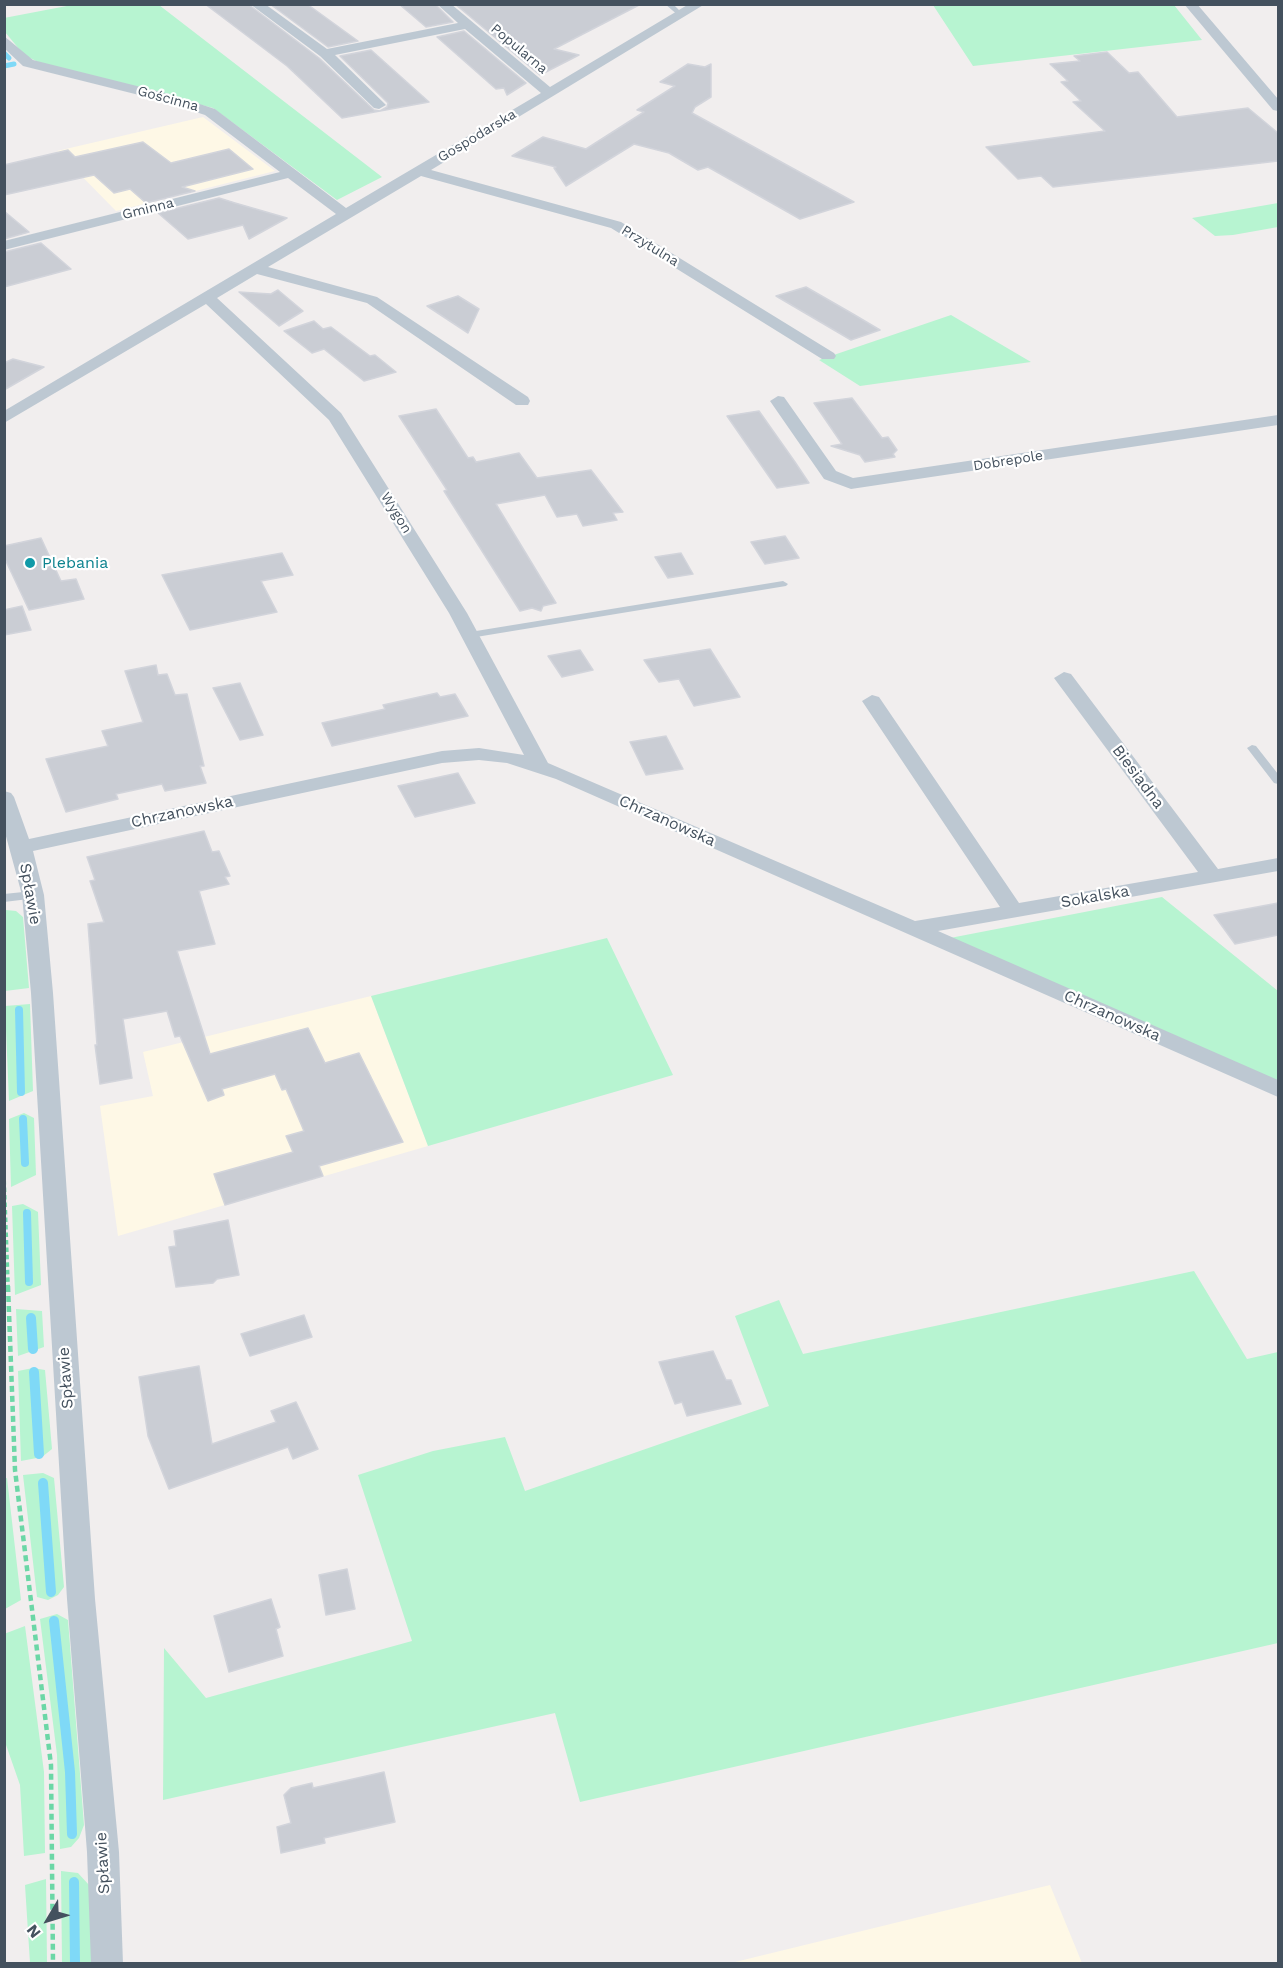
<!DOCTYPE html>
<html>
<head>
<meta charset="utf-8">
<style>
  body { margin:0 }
  #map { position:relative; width:1283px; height:1968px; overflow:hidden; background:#f1eeee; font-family:"Work Sans",sans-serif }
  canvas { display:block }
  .frame { position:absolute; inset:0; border:6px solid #44515e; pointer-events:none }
  .north { position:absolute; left:18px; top:1890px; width:60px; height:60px; -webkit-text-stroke:4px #fff; paint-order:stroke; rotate:232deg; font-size:16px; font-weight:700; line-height:24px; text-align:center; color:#44515e }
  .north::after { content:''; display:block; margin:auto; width:21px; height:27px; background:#44515e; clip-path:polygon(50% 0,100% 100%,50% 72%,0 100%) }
</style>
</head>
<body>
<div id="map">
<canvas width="1283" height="1968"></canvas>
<div class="frame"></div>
<div class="north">N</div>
</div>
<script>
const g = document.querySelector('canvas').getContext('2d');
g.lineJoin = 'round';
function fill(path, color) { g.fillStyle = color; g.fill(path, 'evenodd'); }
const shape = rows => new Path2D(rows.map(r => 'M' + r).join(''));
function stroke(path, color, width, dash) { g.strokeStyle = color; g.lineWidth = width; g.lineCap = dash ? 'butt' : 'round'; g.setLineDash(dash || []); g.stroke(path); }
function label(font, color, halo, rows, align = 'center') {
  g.font = font + ' "Work Sans",sans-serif'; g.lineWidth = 4.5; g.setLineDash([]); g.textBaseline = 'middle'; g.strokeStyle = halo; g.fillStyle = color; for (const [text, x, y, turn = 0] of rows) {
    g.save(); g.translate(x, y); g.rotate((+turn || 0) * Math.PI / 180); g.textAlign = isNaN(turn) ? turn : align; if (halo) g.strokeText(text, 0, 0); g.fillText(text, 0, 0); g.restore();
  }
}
fill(shape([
  [203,117,275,171,116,211,57,151],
  [371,996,428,1146,118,1236,100,1106,153,1096,143,1052],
  [1050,1885,1082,1963,731,1963]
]), '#fef8e6');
fill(shape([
  [72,5,159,5,382,177,337,200,213,108,40,63,24,55,5,32,4,18],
  [933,5,1174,5,1202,40,973,66],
  [1278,203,1278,227,1233,235,1215,236,1192,218],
  [951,315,1031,362,860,386,819,360],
  [1162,897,1278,991,1278,1082,950,938],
  [6,910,16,911,23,917,29,988,5,991],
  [607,938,673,1075,428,1146,371,996],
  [30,1004,33,1091,9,1101,5,1006],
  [24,1113,34,1118,36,1175,11,1187,9,1119],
  [23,1204,38,1212,41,1285,15,1295,12,1206],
  [1194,1271,1247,1359,1278,1352,1278,1643,580,1802,555,1713,163,1800,164,1648,206,1698,412,1641,358,1475,433,1451,505,1437,525,1491,769,1406,735,1316,779,1300,803,1354],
  [16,1309,42,1311,44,1347,18,1356],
  [33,1368,45,1370,52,1449,42,1457,21,1461,18,1371],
  [43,1473,54,1478,64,1587,58,1595,48,1600,37,1597,23,1475],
  [7,1478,21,1600,5,1609,4,1479],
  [57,1614,68,1620,84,1825,79,1838,71,1847,60,1849,57,1755,40,1619],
  [25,1626,44,1772,45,1853,24,1856,20,1785,5,1742,4,1634],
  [61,1871,78,1873,89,1885,93,1963,62,1963],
  [46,1879,47,1963,30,1963,25,1885]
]), '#b7f4d1');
stroke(shape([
  [4,53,9,58],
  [4,66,14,64]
]), '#7fd9f7', 5);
stroke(shape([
  [19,1010,21,1092],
  [23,1119,25,1163],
  [27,1213,29,1282]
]), '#7fd9f7', 8);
stroke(shape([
  [31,1318,33,1349],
  [34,1372,39,1454],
  [43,1483,51,1592],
  [54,1621,70,1772,72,1834],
  [74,1882,75,1964]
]), '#7fd9f7', 10);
const building = shape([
  [205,4,248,4,319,58,374,110,380,111,387,107,388,103,340,56,371,50,429,102,342,118,287,66,205,4],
  [270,4,307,4,358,41,328,47,270,4],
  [399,4,435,4,453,22,426,27,399,4],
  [455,4,641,4,554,49,579,55,540,75,455,4],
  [464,31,526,83,507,95,504,88,496,89,437,37,464,31],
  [1107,52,1129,73,1138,72,1177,117,1248,108,1278,133,1278,161,1053,187,1041,176,1018,179,986,147,1105,131,1073,102,1081,101,1061,82,1068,81,1050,64,1080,61,1074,56,1107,52],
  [688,64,705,67,711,64,711,97,695,107,692,113,854,202,800,219,708,167,698,170,669,153,634,144,566,186,554,168,556,167,512,156,543,137,586,149,644,112,637,110,675,86,660,82,688,64],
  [143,142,171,163,229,149,253,169,182,187,195,191,146,203,130,189,114,193,94,175,4,195,4,165,68,150,75,157,143,142],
  [219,198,235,203,287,218,249,239,243,225,188,239,158,213,219,198],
  [4,211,29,232,4,239,4,211],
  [41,243,71,269,4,287,4,252,41,243],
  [806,287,853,314,880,330,851,340,776,296,806,287],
  [278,290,303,311,279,326,239,292,271,294,278,290],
  [458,296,479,309,468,333,427,306,458,296],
  [314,321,323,329,331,327,370,356,375,355,396,372,364,381,324,349,312,353,284,331,314,321],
  [13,359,44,367,4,390,4,363,13,359],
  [852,398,882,438,888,437,897,450,893,454,895,457,865,462,860,455,831,446,842,444,814,403,852,398],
  [436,409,468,458,473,457,476,462,519,453,537,478,591,470,623,512,613,513,617,520,583,526,577,514,557,517,545,495,496,504,556,603,543,606,541,611,532,608,520,611,444,491,447,490,399,416,436,409],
  [759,411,795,462,809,483,777,488,727,416,759,411],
  [785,536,799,558,765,564,751,542,785,536],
  [41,538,61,581,76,579,84,599,29,610,4,557,4,546,41,538],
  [282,553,293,575,261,581,277,612,190,630,162,575,282,553],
  [681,553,693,574,668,578,655,557,681,553],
  [22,606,31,630,4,635,4,610,22,606],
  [710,649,740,697,694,706,679,679,659,682,644,660,710,649],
  [580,650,593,670,562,677,548,656,580,650],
  [156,665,158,675,167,674,175,695,187,694,204,766,200,766,206,783,165,791,162,784,116,794,118,799,66,812,46,759,108,746,102,731,143,722,125,671,156,665],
  [240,683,263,735,240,740,213,688,240,683],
  [437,693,440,697,455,694,468,716,332,746,322,723,385,709,383,705,437,693],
  [666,736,683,769,646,775,630,742,666,736],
  [458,773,475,803,415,817,398,786,458,773],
  [204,831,212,852,219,851,230,876,225,877,229,884,199,891,215,944,177,951,210,1054,308,1028,325,1063,359,1053,403,1142,319,1166,323,1176,225,1205,214,1174,293,1152,286,1136,304,1131,286,1089,282,1090,275,1074,222,1089,224,1095,208,1101,180,1036,175,1037,167,1011,123,1019,132,1078,100,1084,95,1045,97,1045,88,924,104,922,90,881,95,880,87,857,204,831],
  [1278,903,1278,935,1235,944,1214,915,1278,903],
  [228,1220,239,1275,217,1279,213,1283,176,1287,169,1247,176,1246,174,1231,228,1220],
  [304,1315,312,1337,250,1356,241,1334,304,1315],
  [713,1351,726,1380,731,1380,741,1404,687,1416,682,1402,675,1404,659,1362,713,1351],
  [199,1366,212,1444,276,1422,271,1411,296,1402,318,1449,293,1459,288,1447,169,1489,148,1436,139,1377,199,1366],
  [347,1569,355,1609,326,1615,319,1575,347,1569],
  [271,1599,280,1627,276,1629,283,1656,229,1672,214,1616,271,1599],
  [384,1772,395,1822,324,1838,325,1843,281,1853,277,1827,291,1823,284,1795,291,1788,312,1783,313,1788,384,1772]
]);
fill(building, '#cacdd4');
stroke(building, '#d2d4db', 1.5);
stroke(shape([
  [4,1180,8,1288]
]), '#6bd7a6', 4, [4.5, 3]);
stroke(shape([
  [8,1286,15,1470,51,1765,53,1964]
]), '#6bd7a6', 4.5, [6, 4]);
fill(shape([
  [665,4,673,4,684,15,679,16,665,4],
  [783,581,788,584,786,586,470,638,465,635,470,632,783,581],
  [1252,745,1256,746,1278,774,1278,784,1274,783,1247,748,1252,745],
  [33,891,39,895,37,898,4,902,4,894,33,891]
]), '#bdc8d2');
fill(shape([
  [250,4,265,4,327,49,458,23,437,4,451,4,550,87,689,4,705,4,431,170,621,222,834,353,836,356,834,359,822,359,611,228,421,176,268,267,377,297,528,397,530,401,528,405,516,405,367,303,257,274,217,298,341,413,467,613,548,763,915,921,1000,907,862,701,872,695,879,697,1019,903,1198,872,1054,678,1064,672,1071,674,1218,869,1278,858,1278,871,938,931,1278,1080,1278,1097,556,779,507,763,479,760,442,763,33,851,44,895,53,993,95,1599,119,1852,123,1964,91,1964,87,1852,67,1599,31,993,22,895,4,829,4,791,11,793,14,797,29,839,442,751,479,748,524,755,449,613,329,420,206,304,4,423,4,411,336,214,288,178,4,250,4,241,280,172,205,115,159,100,23,66,4,48,4,36,33,60,169,94,215,109,346,208,541,93,465,29,335,55,386,105,379,109,374,108,320,56,250,4],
  [1184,4,1197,4,1278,99,1278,111,1273,110,1184,4],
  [778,396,784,397,836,471,853,478,1278,415,1278,425,851,489,824,479,770,401,778,396]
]), '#bdc8d2');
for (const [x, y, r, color] of [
  [30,563,6,"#0f9aa8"]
]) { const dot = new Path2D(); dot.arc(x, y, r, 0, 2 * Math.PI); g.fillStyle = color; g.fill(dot); stroke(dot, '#fff', 2); }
label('14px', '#44515e', '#fff', [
  ["Popularna",519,49,40],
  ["Gościnna",168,99,15],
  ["Gospodarska",477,136,-31],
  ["Gminna",148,209,-14],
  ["Przytulna",650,246,32],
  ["Dobrepole",1008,461,-9],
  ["Wygon",396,513,58]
]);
label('16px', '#0d838f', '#fff', [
  ["Plebania",42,563]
], 'left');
label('16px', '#44515e', '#fff', [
  ["Biesiadna",1138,777,53],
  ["Chrzanowska",182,812,-12],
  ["Chrzanowska",667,821,24],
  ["Spławie",30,894,80],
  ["Sokalska",1095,897,-10],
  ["Chrzanowska",1112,1016,24],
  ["Spławie",66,1378,-94],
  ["Spławie",103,1863,-93]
]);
</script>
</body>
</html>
